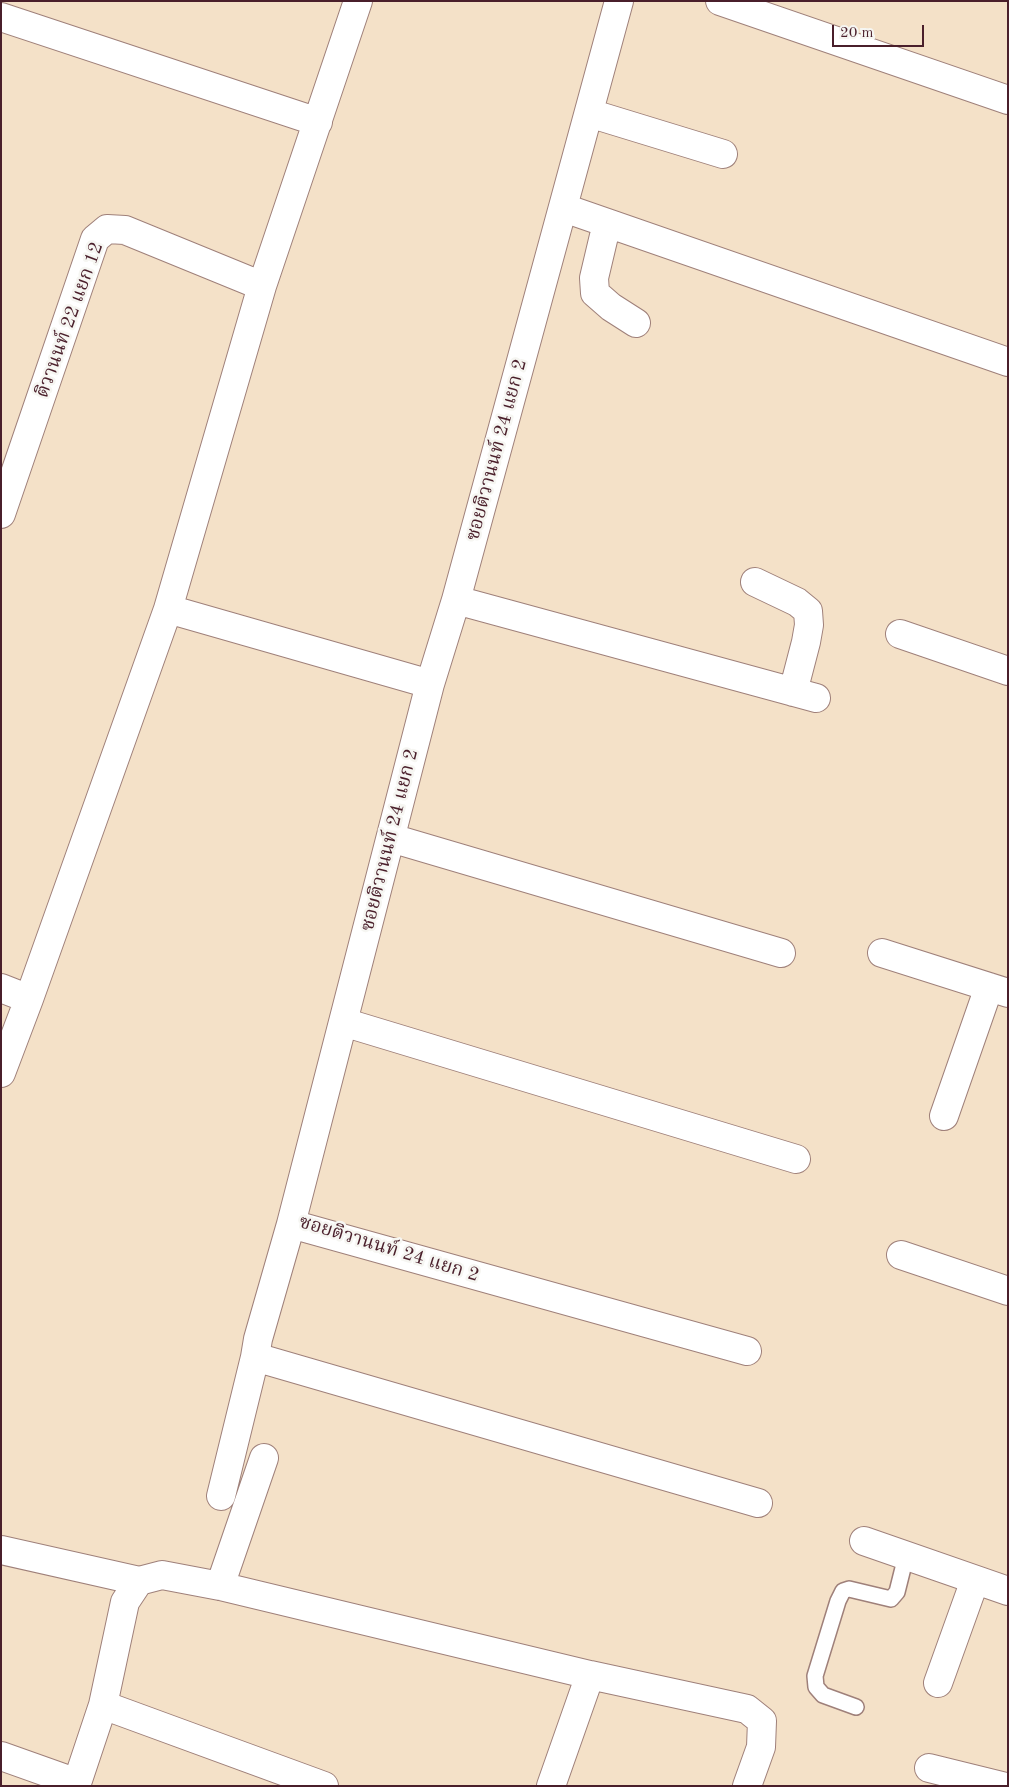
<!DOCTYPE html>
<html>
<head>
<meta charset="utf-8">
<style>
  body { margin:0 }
  #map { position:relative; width:1009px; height:1787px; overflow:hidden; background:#f4e1c8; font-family:"Old Standard TT",serif }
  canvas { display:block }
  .frame { position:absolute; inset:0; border:2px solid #4a1f2b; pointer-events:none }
  .scale { position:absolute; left:832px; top:25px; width:92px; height:22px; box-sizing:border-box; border:2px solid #4a1f2b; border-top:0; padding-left:6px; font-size:15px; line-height:18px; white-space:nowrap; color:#4a1f2b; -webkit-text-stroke:4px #f6f6f2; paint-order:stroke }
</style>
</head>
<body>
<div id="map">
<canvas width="1009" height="1787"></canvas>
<div class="frame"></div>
<div class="scale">20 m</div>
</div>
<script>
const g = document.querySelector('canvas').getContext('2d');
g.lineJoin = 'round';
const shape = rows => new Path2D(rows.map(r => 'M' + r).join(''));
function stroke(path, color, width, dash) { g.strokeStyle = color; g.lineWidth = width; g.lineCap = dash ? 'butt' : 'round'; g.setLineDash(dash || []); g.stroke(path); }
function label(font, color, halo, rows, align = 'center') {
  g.font = font + ' "Old Standard TT","Noto Serif Thai",serif'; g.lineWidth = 5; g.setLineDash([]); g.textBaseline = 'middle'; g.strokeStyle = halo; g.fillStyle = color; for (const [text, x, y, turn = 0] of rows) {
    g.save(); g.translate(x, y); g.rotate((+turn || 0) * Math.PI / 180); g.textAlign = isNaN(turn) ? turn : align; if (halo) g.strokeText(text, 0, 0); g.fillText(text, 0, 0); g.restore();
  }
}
const service = shape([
  [856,1707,823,1695,816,1687,815,1676,838,1601,843,1591,849,1589,891,1599,897,1592,906,1556]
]);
const minor = shape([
  [619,1,456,600,430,684,291,1224,747,1351],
  [720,1,1008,100],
  [1,17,318,122],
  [589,113,723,154],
  [564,208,1008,362],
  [607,223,594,278,595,293,611,307,636,323],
  [1,514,95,239,107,229,125,230,262,286],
  [755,582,797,602,808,611,809,625,806,642,793,692],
  [456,600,816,698],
  [168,609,430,684],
  [900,634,1008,671],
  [391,838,781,953],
  [882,953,1008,993],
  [1,988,29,999],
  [343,1022,796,1159],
  [1,1073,29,999,168,609,262,286,358,1],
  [944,1116,989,987],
  [291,1224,258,1339,255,1357,758,1503],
  [901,1255,1008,1291],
  [221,1496,255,1357],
  [864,1541,1008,1591],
  [1,1550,139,1581,162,1575,220,1586,590,1675,747,1709,762,1721,761,1747,747,1786],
  [220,1586,264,1458],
  [938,1683,975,1580],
  [103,1705,324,1786],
  [1,1756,77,1783],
  [929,1768,1002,1786],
  [76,1786,103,1705,125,1602,139,1581],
  [551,1786,590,1675]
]);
stroke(service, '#9f807a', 18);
stroke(minor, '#9f807a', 30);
stroke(service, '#fff', 15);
stroke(minor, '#fff', 28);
label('19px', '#4a1f2b', '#f6f6f2', [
  ["ติวานนท์ 22 แยก 12",70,320,-70],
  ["ซอยติวานนท์ 24 แยก 2",497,450,-75],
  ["ซอยติวานนท์ 24 แยก 2",390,840,-76],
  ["ซอยติวานนท์ 24 แยก 2",389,1249,17]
]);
</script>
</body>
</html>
